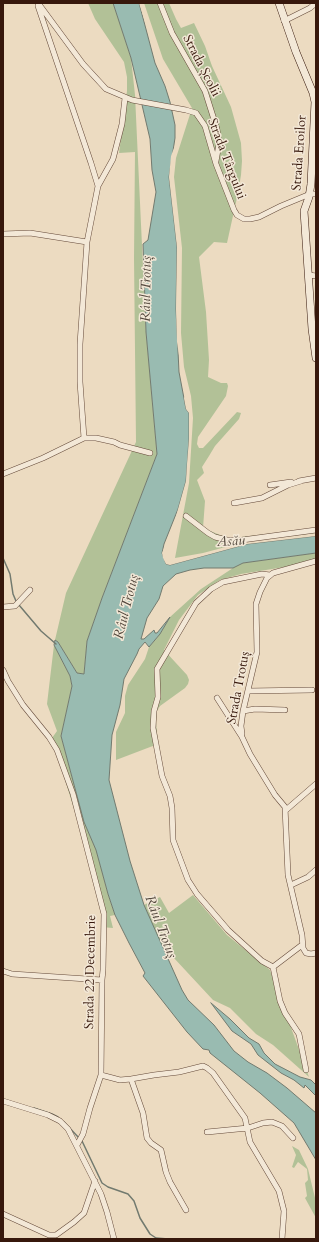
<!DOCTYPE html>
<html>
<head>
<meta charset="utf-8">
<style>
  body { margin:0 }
  #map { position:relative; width:319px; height:1242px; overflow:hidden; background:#ecdbc1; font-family:Cardo,serif }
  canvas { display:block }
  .frame { position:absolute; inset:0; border:4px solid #37180c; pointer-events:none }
</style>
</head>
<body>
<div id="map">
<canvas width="319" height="1242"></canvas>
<div class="frame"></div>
</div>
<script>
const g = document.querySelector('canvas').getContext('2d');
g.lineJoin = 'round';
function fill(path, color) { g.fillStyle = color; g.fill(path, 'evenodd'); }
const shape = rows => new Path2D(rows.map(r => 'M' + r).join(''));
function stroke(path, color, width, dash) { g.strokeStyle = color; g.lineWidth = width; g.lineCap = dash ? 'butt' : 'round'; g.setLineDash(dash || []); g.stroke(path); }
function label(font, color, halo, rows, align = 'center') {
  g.font = font + ' Cardo,serif'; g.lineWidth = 3; g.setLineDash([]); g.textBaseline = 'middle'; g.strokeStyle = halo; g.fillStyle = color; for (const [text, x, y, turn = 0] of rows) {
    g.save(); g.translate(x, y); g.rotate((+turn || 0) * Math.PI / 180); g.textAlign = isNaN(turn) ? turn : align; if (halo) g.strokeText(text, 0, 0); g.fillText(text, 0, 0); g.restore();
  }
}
fill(shape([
  [88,3,113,3,131,58,135,95,146,332,157,454,102,598,87,641,84,674,77,673,58,642,55,640,66,593,136,442,134,258,135,152,119,153,127,91,127,77,124,62,95,19],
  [144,3,169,3,176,19,181,28,194,23,205,46,212,66,231,107,241,143,242,161,241,175,238,193,227,243,214,242,199,257,206,312,209,360,208,377,221,383,227,383,228,386,226,396,198,437,197,444,199,448,203,448,237,412,241,413,239,419,215,446,209,456,202,467,204,473,197,480,205,501,203,528,225,537,233,538,316,528,316,533,248,541,203,553,175,558,189,483,193,418,191,396,184,367,181,333,182,248,174,177,176,158,192,108,163,59],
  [316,553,316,562,241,574,220,580,198,595,179,620,164,650,187,675,189,680,188,684,185,688,160,706,157,711,156,722,158,744,116,760,116,732,125,713,125,696,128,685,145,659,149,647,160,634,170,617,201,589,233,568,243,563],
  [54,645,70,676,72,686,61,736,84,822,96,849,108,894,115,915,110,916,113,928,101,927,101,913,79,825,52,738,57,731,47,704],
  [193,895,227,935,270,970,309,1077,273,1045,256,1034,230,1008,213,1000,160,943,144,905,160,897,169,913],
  [292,1146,299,1150,308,1169,316,1202,316,1218,305,1198,307,1196,305,1183,308,1180,307,1169,298,1162,294,1168,292,1167,296,1155]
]), '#b2c197');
const water = shape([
  [113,3,139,3,155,63,165,86,170,102,175,125,175,138,169,177,177,247,176,309,179,372,186,409,189,413,189,439,186,481,178,509,164,544,162,553,166,564,170,565,247,544,316,536,316,553,243,563,233,568,204,568,190,570,176,574,163,586,159,599,147,618,141,639,144,639,154,630,155,633,157,633,170,617,160,634,149,647,145,642,139,649,137,654,124,679,120,705,112,735,109,780,130,861,144,905,182,990,188,1000,214,1025,234,1051,248,1062,267,1073,287,1088,316,1113,316,1160,294,1123,260,1093,210,1053,209,1050,203,1049,187,1032,143,976,145,973,129,943,115,915,108,894,96,850,84,822,61,736,72,686,70,676,54,645,55,640,58,642,77,673,84,674,87,641,102,598,157,454,146,332,143,244,148,240,156,192,152,170,150,139,131,58,113,3],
  [211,1003,230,1019,249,1038,259,1044,264,1053,275,1064,300,1077,311,1080,316,1085,316,1096,305,1085,304,1088,294,1080,281,1073,258,1055,251,1044,232,1031,211,1003]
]);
fill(water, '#99bbb1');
stroke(water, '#727a6f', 1);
fill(shape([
  [139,3,141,3,154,48,145,22],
  [177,140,171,177,179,247,178,309,181,369,177,342,176,309,177,247,169,177,171,156],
  [185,396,188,409,191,413,191,439,188,481,180,509,173,527,186,481,187,464,189,439,189,413,186,409,184,398],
  [172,528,164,553,167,562,170,563,247,542,316,534,316,536,247,544,170,565,166,564,163,558,162,553]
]), '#ecdbc1');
stroke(shape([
  [3,558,10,574,13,594,16,601],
  [19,605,41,631,56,644],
  [34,1108,52,1114,58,1117],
  [64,1122,79,1138],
  [82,1141,102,1183,108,1187,128,1194,134,1201,140,1218,150,1234,156,1238,168,1239]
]), '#727a6f', 1.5);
const minor = shape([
  [38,3,83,64,106,89,132,100,186,110,196,113,205,126,216,164,234,210,237,215,244,219,250,219,259,217,281,206,310,194,316,194],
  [160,3,172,33,205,91,217,129,219,144,216,161],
  [284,21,310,8,316,3],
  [98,186,113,159,122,124,125,98],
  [3,234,30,233,87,242,98,186,91,163,38,6],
  [309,275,316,276],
  [84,438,80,382,80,344,87,242],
  [3,474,43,458,84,438,96,438,114,442,120,445,150,453],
  [299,481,316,478],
  [270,485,291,482],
  [234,503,262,498,288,485,301,481],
  [186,516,208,533,215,537,227,540,242,540,316,530],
  [270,575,262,574,223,582,211,589,196,603,157,669,158,697,154,711,153,728,162,776,170,796,172,808,173,840,188,880,197,894,228,930,262,961,273,967,280,1001,285,1013,299,1034,306,1070],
  [3,607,15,606,30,590],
  [3,670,8,681,23,705,49,737,57,750,73,794,104,914,103,970,102,980,101,1075,90,1108,83,1134,77,1145],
  [248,691,312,690],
  [217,698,242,737,250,754,275,795,285,807,288,875,302,935,303,948,306,953,311,954,316,953],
  [243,711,255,709,285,710],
  [242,734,241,726,243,711,257,652,256,604,260,592,267,578,273,573,316,561],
  [286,810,316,784],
  [291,885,308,877,316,870],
  [273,967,302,945],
  [3,971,12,974,102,980],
  [101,1075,120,1080,131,1079,154,1075,179,1072,203,1066,207,1068,213,1073,245,1118,250,1142,279,1191,284,1211,282,1239],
  [131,1079,143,1113,147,1138,151,1143,161,1150,166,1172,170,1182,186,1210],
  [3,1101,48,1115,60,1121,68,1129,101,1194,107,1212,114,1239],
  [207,1132,248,1128,263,1123,272,1122,282,1126,293,1138],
  [3,1214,49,1235,56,1235,74,1222,84,1213,95,1181]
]);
const secondary = shape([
  [279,3,296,52,313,93,315,102,311,184,309,197,304,211,312,329,316,358]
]);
stroke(minor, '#644939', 6);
stroke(secondary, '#37180c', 8);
stroke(minor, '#f3e8d7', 5);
stroke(secondary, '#f3e8d7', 7);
label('13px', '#37180c', '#f3e8d7', [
  ["Strada Școlii",201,66,63],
  ["Strada Eroilor",300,153,-86],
  ["Strada Târgului",226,159,69],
  ["Strada Trotuș",239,688,-79],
  ["Strada 22 Decembrie",91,972,-89]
]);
label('italic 14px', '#54493e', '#f3e8d7', [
  ["Râul Trotuș",147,289,-89],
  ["Asău",231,542,-3],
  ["Râul Trotuș",127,607,-76],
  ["Râul Trotuș",160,927,69]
]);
</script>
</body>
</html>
